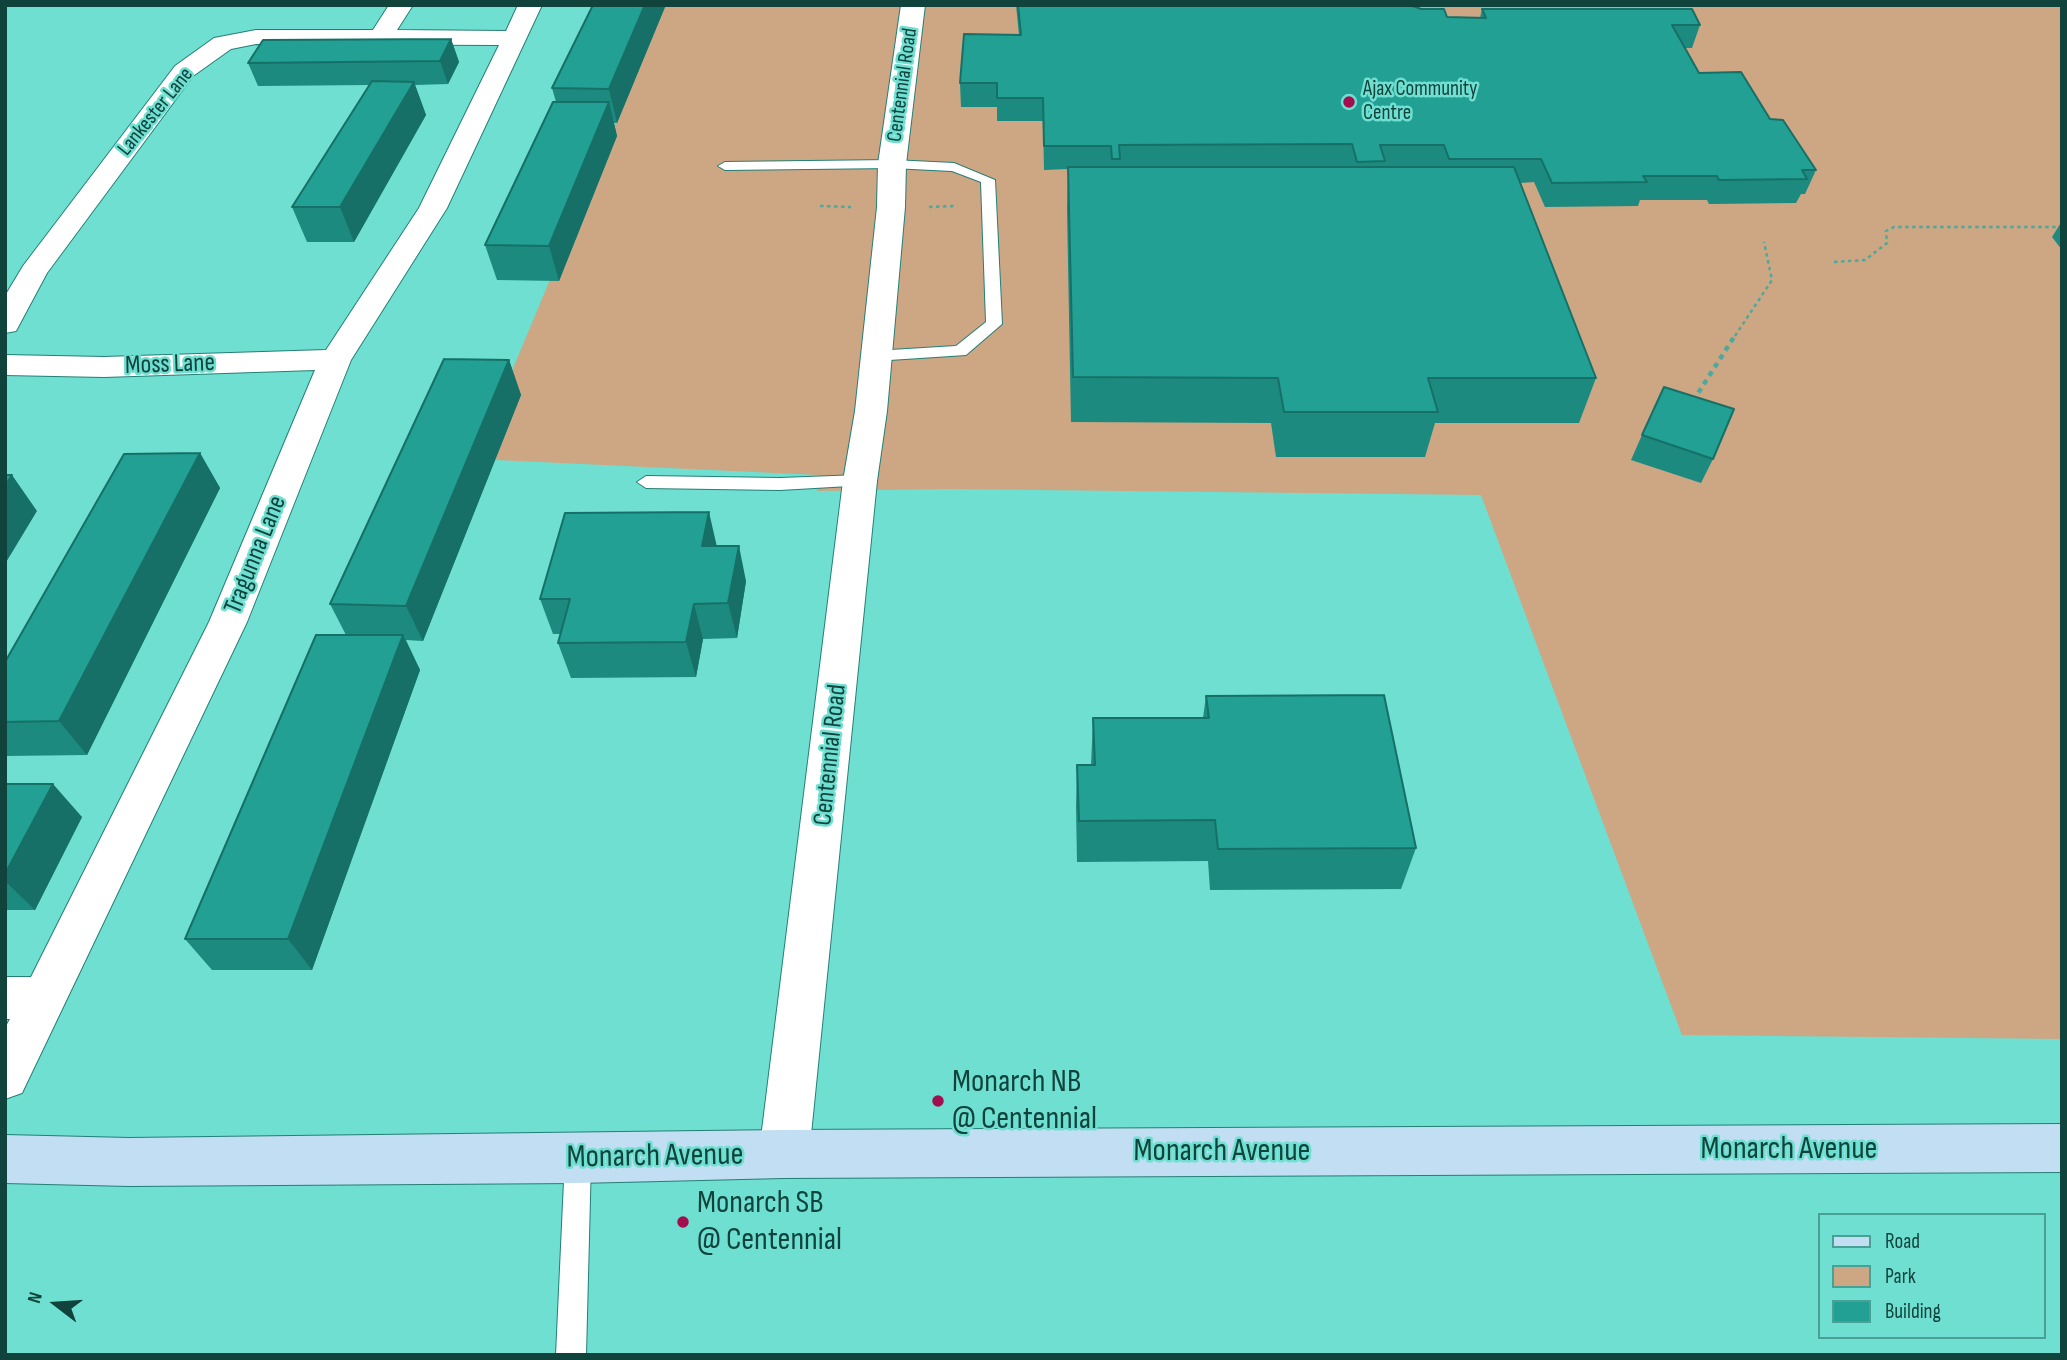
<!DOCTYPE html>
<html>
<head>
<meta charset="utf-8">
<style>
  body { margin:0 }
  #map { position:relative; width:2067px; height:1360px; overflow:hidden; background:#6edfd0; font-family:"Sofia Sans Condensed",sans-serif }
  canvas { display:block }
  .frame { position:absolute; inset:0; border:7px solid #11433d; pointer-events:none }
  .legend { position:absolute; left:1818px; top:1213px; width:228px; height:126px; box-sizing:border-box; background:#6edfd0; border:2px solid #49a195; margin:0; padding:9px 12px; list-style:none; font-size:21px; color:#11433d }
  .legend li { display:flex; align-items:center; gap:14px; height:35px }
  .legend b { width:35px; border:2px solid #49a195 }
  .north { position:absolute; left:21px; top:1269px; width:70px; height:70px; -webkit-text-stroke:5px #6edfd0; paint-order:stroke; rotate:287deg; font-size:19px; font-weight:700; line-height:28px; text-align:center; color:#11433d }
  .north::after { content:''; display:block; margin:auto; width:24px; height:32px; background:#11433d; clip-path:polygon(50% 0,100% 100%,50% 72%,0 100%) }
</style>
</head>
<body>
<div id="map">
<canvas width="2067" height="1360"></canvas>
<div class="frame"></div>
<ul class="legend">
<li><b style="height:9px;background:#c2def2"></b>Road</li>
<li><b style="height:19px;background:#cda683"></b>Park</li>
<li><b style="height:19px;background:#21a093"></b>Building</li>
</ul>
<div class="north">N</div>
</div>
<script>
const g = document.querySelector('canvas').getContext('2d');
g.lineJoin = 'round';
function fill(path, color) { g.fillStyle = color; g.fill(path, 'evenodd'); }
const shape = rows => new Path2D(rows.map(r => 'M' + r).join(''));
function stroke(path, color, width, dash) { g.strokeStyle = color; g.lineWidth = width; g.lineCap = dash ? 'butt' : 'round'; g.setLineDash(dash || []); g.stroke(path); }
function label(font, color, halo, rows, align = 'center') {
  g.font = font + ' "Sofia Sans Condensed",sans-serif'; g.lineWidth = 5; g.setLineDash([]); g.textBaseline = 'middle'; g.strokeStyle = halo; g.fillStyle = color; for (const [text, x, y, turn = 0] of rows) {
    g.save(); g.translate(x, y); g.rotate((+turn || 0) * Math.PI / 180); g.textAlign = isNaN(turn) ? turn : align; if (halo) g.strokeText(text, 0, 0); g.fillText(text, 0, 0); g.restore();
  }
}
fill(shape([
  [665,5,2062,5,2062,1039,1682,1035,1481,495,948,489,817,491,818,475,475,459]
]), '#cda683');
const lane = shape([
  [892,160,954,163,995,180,1002,324,966,355,874,361,865,356,874,351,956,346,986,322,981,182,952,171,892,168,725,170,718,166,725,162,892,160],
  [860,475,869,481,867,485,780,490,646,488,637,482,646,476,780,478,860,475],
  [578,1146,587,1150,591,1159,586,1355,556,1355,565,1159,569,1150,578,1146]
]);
const street = shape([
  [389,5,413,5,397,30,506,31,518,5,542,5,447,208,351,360,247,622,22,1093,5,1099,5,1028,10,1019,5,1019,5,977,31,977,209,622,315,370,104,377,5,375,5,355,104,357,326,350,419,208,499,45,256,44,231,49,193,76,47,273,16,331,5,333,5,296,23,266,175,66,214,38,256,30,373,30,389,5],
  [901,5,925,5,906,164,905,207,887,411,877,481,809,1154,801,1171,784,1178,767,1171,759,1154,843,481,855,411,877,207,878,164,901,5]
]);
const secondary = shape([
  [2062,1124,2062,1172,784,1178,578,1183,129,1186,5,1183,5,1135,129,1138,784,1130,2062,1124]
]);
stroke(lane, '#247f75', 2);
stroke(street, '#247f75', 2);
stroke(secondary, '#247f75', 2);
stroke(shape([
  [820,206,851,207],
  [929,207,956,206],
  [1834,262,1865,260,1887,243,1886,231,1894,227,2062,227],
  [1735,336,1772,280,1764,242]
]), '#4da89d', 2.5, [3.5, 3.5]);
stroke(shape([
  [1693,401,1736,334]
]), '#4da89d', 4.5, [5, 5]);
fill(lane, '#fff');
fill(street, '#fff');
fill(secondary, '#c2def2');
fill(shape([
  [1016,5,1410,5,1447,17,1480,18,1482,9,1700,25,1692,48,1685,48,1699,73,1770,119,1816,170,1805,194,1801,194,1796,203,1709,204,1707,200,1640,200,1638,206,1545,207,1534,182,1520,183,1596,378,1579,423,1435,423,1425,457,1276,457,1271,423,1071,422,1067,210,1068,169,1044,170,1043,121,997,121,997,107,961,107,960,83,1019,35],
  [665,7,617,123,614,123,617,136,559,281,497,280,485,245,556,102,552,88],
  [451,39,459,62,448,84,415,85,426,115,354,242,307,242,292,207,369,85,258,86,248,63],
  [2062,221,2062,250,2052,237],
  [509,360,521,395,423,641,406,640,420,670,312,970,212,970,185,939,346,635,330,604],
  [1642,435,1713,459,1701,483,1631,460],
  [200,453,220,488,87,755,5,756,5,662],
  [717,546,746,581,737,638,703,639,696,677,571,678,558,643,561,634,553,634,540,599],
  [1206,696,1416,848,1401,889,1210,890,1208,861,1077,862,1076,807,1077,765,1091,765,1093,718,1203,718],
  [5,784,82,817,35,910,5,910]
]), '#1c8a7e');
fill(shape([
  [645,5,665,5,665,7,617,123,609,89],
  [451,39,459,62,448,84,440,61],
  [414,82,426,115,354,242,340,207],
  [609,102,617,136,559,281,549,246],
  [509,360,521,395,423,641,406,606],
  [200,453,220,488,87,755,59,721],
  [12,475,37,511,5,564,5,486],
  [709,512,717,547,702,546],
  [739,546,746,581,737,638,728,603],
  [694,604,703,639,696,677,686,642],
  [403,635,420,670,312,970,288,939],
  [53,784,82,817,35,910,5,881,5,874]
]), '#177067');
const building = shape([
  [593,5,645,5,609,89,552,88,593,5],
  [1018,5,1410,5,1421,9,1444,9,1447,17,1486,18,1482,9,1692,9,1700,25,1672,25,1699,73,1741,72,1770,119,1783,120,1816,170,1802,170,1807,179,1719,180,1717,176,1643,176,1647,182,1552,183,1541,159,1449,159,1444,145,1380,145,1385,161,1357,162,1352,144,1119,145,1120,159,1112,159,1111,146,1044,146,1043,98,997,98,997,83,960,83,964,34,1021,35,1018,5],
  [451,39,440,61,248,63,263,40,451,39],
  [372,81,414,82,340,207,292,207,372,81],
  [553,102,609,102,549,246,485,245,553,102],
  [1068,167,1514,167,1596,378,1428,378,1438,412,1284,412,1278,378,1073,377,1068,167],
  [444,359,509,360,406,606,330,604,444,359],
  [1664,387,1734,409,1713,459,1642,435,1664,387],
  [200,453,59,721,5,722,5,662,124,454,200,453],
  [5,475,12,475,5,486,5,475],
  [709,512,702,546,739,546,728,603,694,604,686,642,558,643,570,599,540,599,565,513,709,512],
  [316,635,403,635,288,939,185,939,316,635],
  [1384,695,1416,848,1218,849,1215,820,1079,821,1077,765,1095,765,1093,718,1209,718,1206,696,1384,695],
  [5,784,53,784,5,874,5,784]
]);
fill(building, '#21a093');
stroke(building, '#177067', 2);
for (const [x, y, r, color] of [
  [1349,102,7,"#a30e4e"],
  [938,1101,7,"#a30e4e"],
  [683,1222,7,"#a30e4e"]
]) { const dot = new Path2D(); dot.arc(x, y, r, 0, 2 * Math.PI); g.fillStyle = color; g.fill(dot); stroke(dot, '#6edfd0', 2.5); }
label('21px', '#11433d', '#6edfd0', [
  ["Centennial Road",903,85,-82],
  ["Lankester Lane",156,112,-51]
]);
label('21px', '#11433d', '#6edfd0', [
  ["Ajax Community",1363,90],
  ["Centre",1363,114]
], 'left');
label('26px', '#11433d', '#6edfd0', [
  ["Moss Lane",170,365,-2],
  ["Tragunna Lane",256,555,-68],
  ["Centennial Road",831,755,-84]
]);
label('32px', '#11433d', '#6edfd0', [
  ["Monarch NB",952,1083],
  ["@ Centennial",952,1120],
  ["Monarch SB",697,1204],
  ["@ Centennial",697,1241]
], 'left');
label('32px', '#11433d', '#6edfd0', [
  ["Monarch Avenue",1789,1150],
  ["Monarch Avenue",1222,1152],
  ["Monarch Avenue",655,1157,-1]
]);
</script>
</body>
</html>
